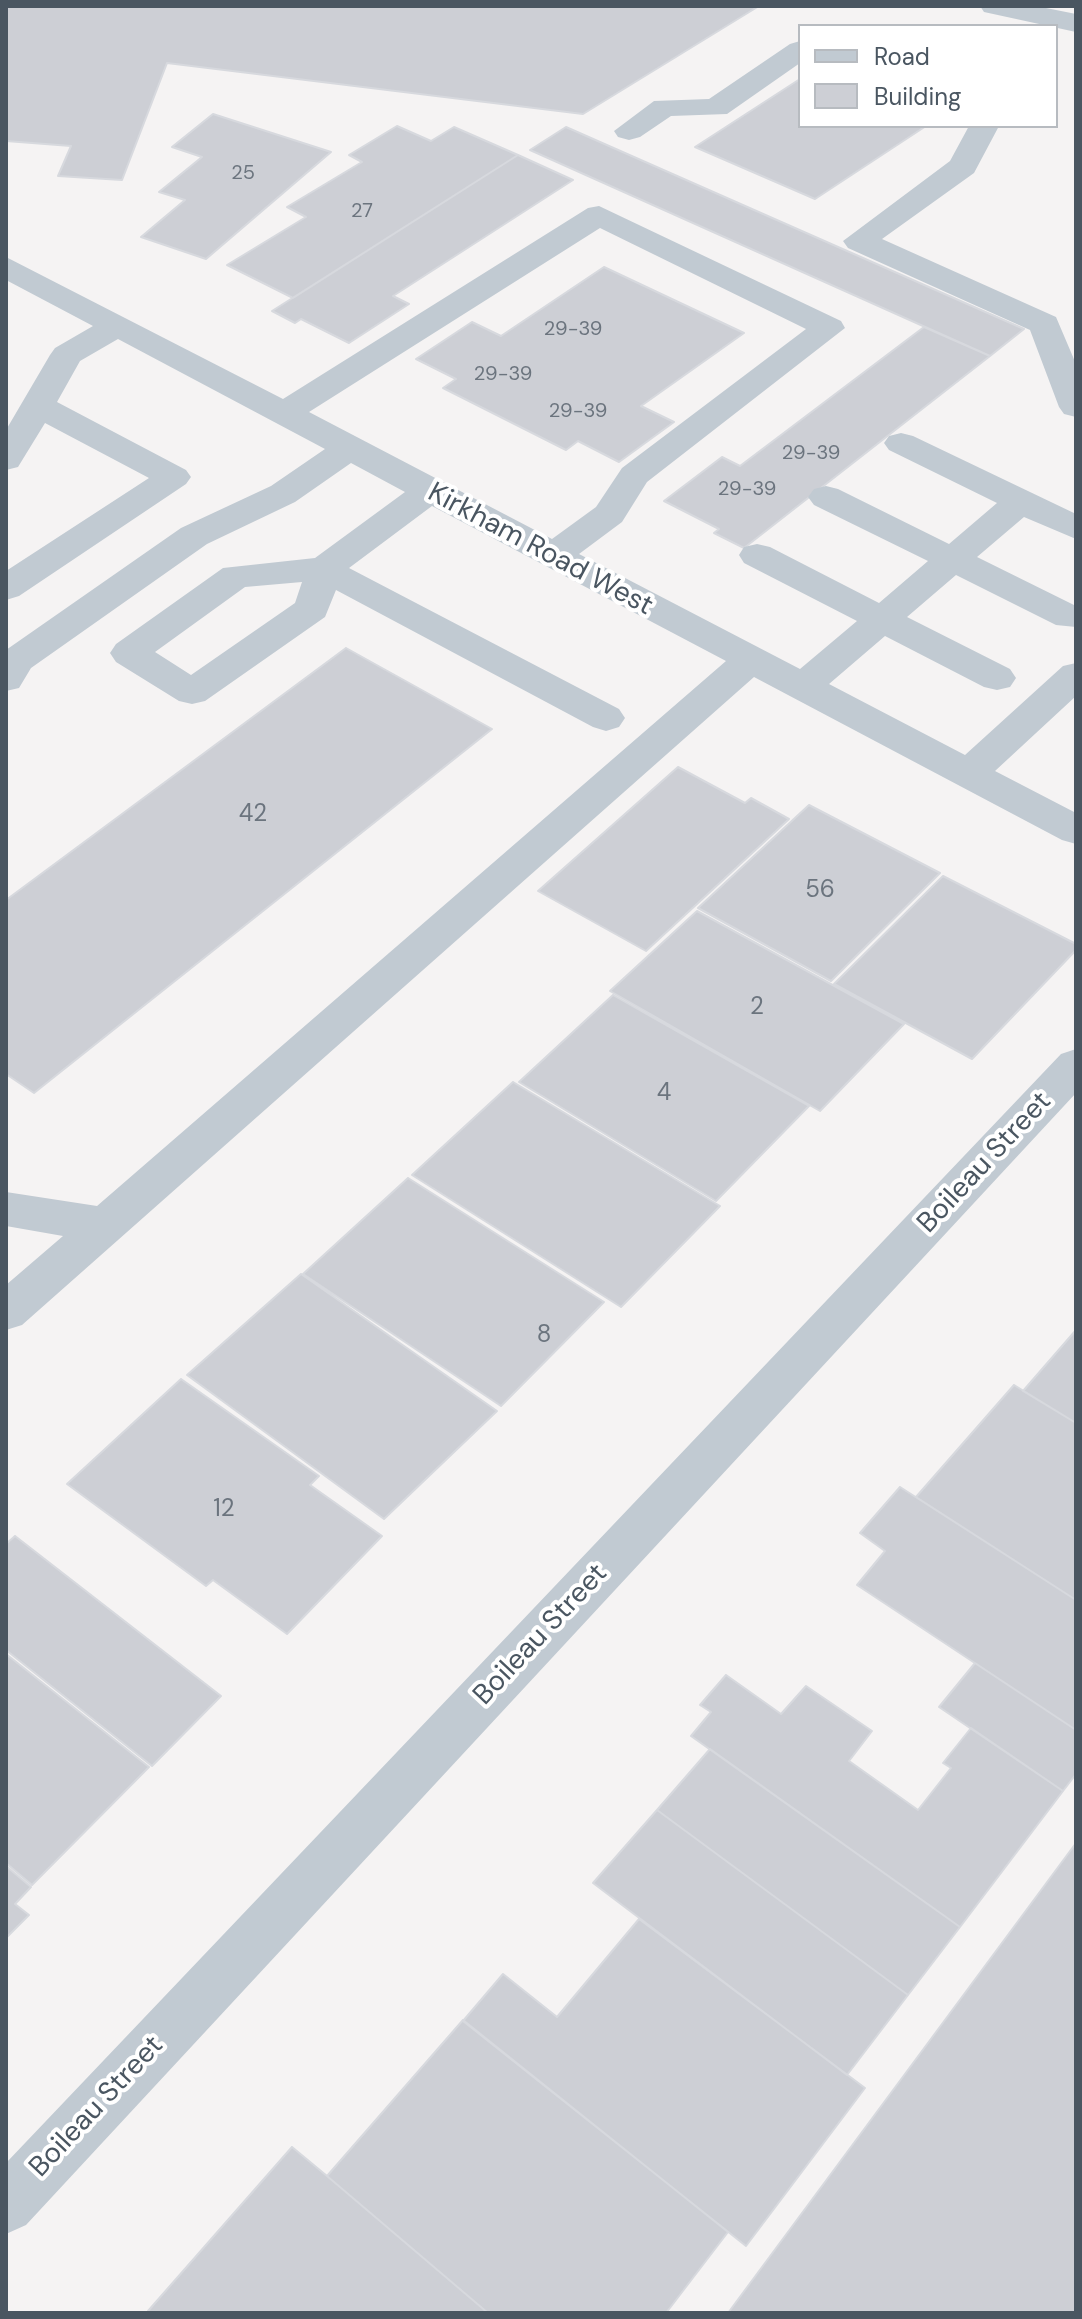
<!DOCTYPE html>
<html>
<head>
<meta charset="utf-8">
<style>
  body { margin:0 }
  #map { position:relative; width:1082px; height:2319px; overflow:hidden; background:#f5f3f3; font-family:"DM Sans",sans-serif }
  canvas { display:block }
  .frame { position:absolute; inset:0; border:8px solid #4a5661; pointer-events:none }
  .legend { position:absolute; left:798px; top:24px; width:260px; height:104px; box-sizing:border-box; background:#fff; border:2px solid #b7bbc0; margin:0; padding:10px 14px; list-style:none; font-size:24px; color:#4a5661 }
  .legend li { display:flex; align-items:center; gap:16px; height:40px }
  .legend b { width:40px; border:2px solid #b7bbc0 }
</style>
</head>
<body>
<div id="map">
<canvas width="1082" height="2319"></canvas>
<div class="frame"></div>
<ul class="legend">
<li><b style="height:10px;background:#c1cad2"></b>Road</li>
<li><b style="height:22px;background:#cdcfd5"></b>Building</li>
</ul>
</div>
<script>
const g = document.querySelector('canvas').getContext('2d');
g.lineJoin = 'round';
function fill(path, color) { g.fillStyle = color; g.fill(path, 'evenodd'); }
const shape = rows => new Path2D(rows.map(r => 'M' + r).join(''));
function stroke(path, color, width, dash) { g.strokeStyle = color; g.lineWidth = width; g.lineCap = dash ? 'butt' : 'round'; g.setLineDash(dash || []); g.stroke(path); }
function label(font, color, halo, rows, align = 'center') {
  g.font = font + ' "DM Sans",sans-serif'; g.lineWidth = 8; g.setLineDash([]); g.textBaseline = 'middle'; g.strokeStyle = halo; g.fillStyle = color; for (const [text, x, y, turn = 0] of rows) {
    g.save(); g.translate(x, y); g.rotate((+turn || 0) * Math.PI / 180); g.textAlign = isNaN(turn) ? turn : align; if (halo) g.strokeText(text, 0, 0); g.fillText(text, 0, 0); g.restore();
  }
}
const building = shape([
  [6,6,759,6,583,114,167,63,122,180,58,176,71,146,6,141,6,6],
  [800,79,800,126,926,126,815,199,695,147,800,79],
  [213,114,331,152,206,259,141,237,185,200,159,192,202,157,172,147,213,114],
  [397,126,431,141,454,127,518,155,293,298,227,265,306,217,287,207,362,162,349,155,397,126],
  [566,127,1024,329,990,356,530,150,566,127],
  [518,155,573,180,393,296,409,304,349,343,301,319,295,323,272,311,518,155],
  [604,267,744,333,641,406,674,422,619,462,578,441,566,450,443,388,456,379,416,359,472,322,501,336,604,267],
  [924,327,990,356,744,548,714,533,719,529,664,501,722,457,740,466,924,327],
  [346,648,492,729,34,1093,6,1074,6,900,346,648],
  [678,767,745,803,751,798,789,819,646,951,538,891,678,767],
  [809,805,940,873,831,981,698,908,809,805],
  [943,876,1076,944,1076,950,972,1059,834,984,943,876],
  [697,911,904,1024,820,1111,610,991,697,911],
  [613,995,809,1106,716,1201,519,1082,613,995],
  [513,1082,720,1206,621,1307,412,1175,513,1082],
  [408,1178,604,1302,501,1406,303,1274,408,1178],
  [301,1274,497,1411,384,1519,187,1375,301,1274],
  [1076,1330,1076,1423,1023,1391,1076,1330],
  [181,1379,319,1476,310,1485,382,1536,287,1634,213,1580,206,1586,67,1484,181,1379],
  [1014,1385,1076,1423,1076,1600,916,1497,1014,1385],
  [900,1487,1076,1600,1076,1730,857,1585,885,1551,860,1533,900,1487],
  [15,1536,221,1696,152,1766,6,1650,6,1544,15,1536],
  [6,1654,149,1767,32,1885,6,1863,6,1654],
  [975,1663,1076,1730,1076,1774,1063,1791,939,1707,975,1663],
  [726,1675,781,1714,806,1686,872,1731,849,1761,918,1810,951,1768,943,1763,971,1728,1063,1791,960,1927,691,1736,711,1712,700,1705,726,1675],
  [710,1749,960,1927,908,1995,657,1810,710,1749],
  [657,1810,908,1995,847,2075,593,1883,657,1810],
  [1076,1843,1076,2313,728,2313,1076,1843],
  [6,1866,31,1887,15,1904,29,1915,6,1938,6,1866],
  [639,1919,865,2088,746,2246,463,2021,503,1974,557,2017,639,1919],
  [463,2020,728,2232,666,2313,488,2313,327,2176,463,2020],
  [292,2147,327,2176,488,2313,150,2313,148,2311,292,2147]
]);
fill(building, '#cdcfd5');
stroke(building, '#d7d9de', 2);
fill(shape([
  [980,6,1036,6,1076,14,1076,32,984,12,980,6],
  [800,41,800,63,727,114,671,116,640,137,629,140,618,137,614,131,654,101,709,99,790,44,800,41],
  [969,126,999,126,974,173,882,239,1056,317,1076,364,1076,417,1064,414,1059,407,1030,330,848,248,843,241,950,161,969,126],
  [599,206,841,321,845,328,647,482,622,522,579,554,800,669,857,621,744,563,739,555,744,547,757,544,770,547,879,603,928,561,814,505,808,497,814,489,826,486,838,489,949,544,997,503,889,450,884,443,889,436,901,433,913,436,1076,514,1076,539,1024,517,977,557,1076,606,1076,627,1056,625,956,575,907,617,1010,669,1016,678,1010,687,997,690,984,687,885,636,829,684,965,755,1063,666,1076,663,1076,696,995,771,1076,813,1076,844,1062,840,754,677,22,1325,6,1330,6,1285,63,1236,6,1226,6,1192,97,1206,726,661,432,506,349,568,619,709,625,718,619,727,606,731,593,727,336,590,325,617,205,701,192,704,179,701,116,662,110,653,116,644,223,568,315,558,405,492,351,463,295,502,207,544,31,668,19,688,6,691,6,650,181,528,271,486,325,449,118,339,80,361,57,402,186,470,191,477,186,484,19,596,6,600,6,571,149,478,45,423,18,467,6,470,6,430,50,355,55,348,93,326,6,280,6,257,283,399,588,208,599,206],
  [600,228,806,329,622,468,596,507,552,539,309,412,600,228],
  [302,582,295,603,191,675,155,652,245,587,302,582],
  [1076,1049,1076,1093,26,2225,6,2234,6,2163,1061,1054,1076,1049]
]), '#c1cad2');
label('20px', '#6b747e', null, [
  ["25",243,174],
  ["27",362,212],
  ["29-39",573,330],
  ["29-39",503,375],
  ["29-39",578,412],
  ["29-39",811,454],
  ["29-39",747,490]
]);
label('24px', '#6b747e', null, [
  ["42",253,815],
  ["56",820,891],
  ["2",757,1008],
  ["4",664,1094],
  ["8",544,1336],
  ["12",224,1510]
]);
label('28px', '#4a5661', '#fff', [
  ["Kirkham Road West",540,550,28],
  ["Boileau Street",985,1163,-47],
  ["Boileau Street",541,1635,-47],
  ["Boileau Street",97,2107,-47]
]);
</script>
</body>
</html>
